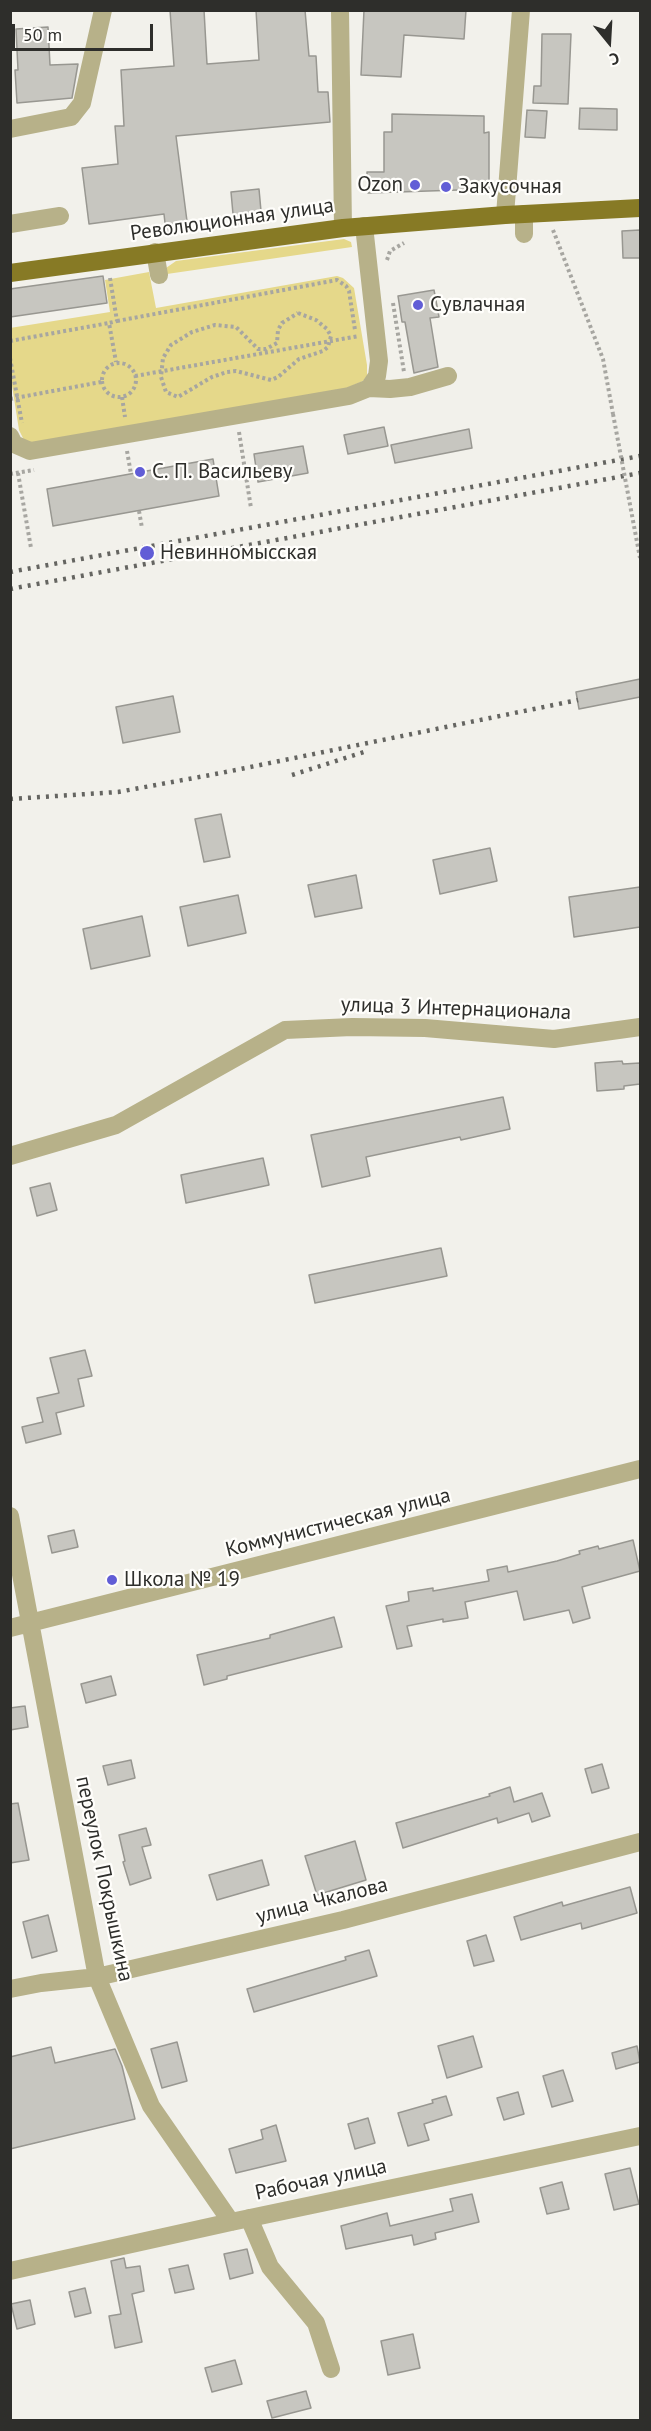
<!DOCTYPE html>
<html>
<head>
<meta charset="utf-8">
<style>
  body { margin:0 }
  #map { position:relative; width:651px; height:2431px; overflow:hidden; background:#f2f1eb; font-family:"PT Sans",sans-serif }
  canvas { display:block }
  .frame { position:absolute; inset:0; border:12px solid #2e2e2b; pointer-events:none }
  .north { position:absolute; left:579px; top:12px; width:60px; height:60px; -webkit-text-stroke:4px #fffefb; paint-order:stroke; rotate:162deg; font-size:16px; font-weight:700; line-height:24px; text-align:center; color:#2e2e2b }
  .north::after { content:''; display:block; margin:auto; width:21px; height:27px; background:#2e2e2b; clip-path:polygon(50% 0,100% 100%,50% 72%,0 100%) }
  .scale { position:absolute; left:12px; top:24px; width:141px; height:27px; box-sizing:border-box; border:3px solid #2e2e2b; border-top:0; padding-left:8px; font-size:18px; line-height:21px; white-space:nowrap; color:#2e2e2b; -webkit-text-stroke:4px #fffefb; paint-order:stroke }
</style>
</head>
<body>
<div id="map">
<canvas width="651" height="2431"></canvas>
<div class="frame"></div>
<div class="north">С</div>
<div class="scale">50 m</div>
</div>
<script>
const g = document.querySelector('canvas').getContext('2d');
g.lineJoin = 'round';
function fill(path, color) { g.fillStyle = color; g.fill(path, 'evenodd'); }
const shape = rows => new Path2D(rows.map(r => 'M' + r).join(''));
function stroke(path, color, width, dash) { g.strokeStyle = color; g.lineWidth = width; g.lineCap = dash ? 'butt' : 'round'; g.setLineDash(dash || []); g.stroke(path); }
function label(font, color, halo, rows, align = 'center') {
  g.font = font + ' "PT Sans",sans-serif'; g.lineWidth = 4.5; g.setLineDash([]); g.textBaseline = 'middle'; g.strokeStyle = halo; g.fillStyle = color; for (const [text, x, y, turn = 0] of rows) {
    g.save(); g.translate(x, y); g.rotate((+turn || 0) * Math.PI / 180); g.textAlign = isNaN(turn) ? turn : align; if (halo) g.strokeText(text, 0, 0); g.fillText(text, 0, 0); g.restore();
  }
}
fill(shape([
  [344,239,351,242,352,247,167,274,166,268,176,261],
  [149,272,156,308,337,276,343,278,354,288,367,365,367,376,363,381,347,388,31,443,24,440,19,430,11,379,10,328,110,312,105,280]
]), '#e5d88a');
const building = shape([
  [170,10,204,10,207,64,259,60,256,10,305,10,309,56,316,56,318,92,328,92,330,122,176,136,188,229,166,232,164,214,89,224,82,168,118,164,115,126,124,126,121,70,174,66,170,10],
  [364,10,466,10,464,39,404,35,401,77,361,75,364,10],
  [48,27,50,65,78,64,72,98,17,103,15,70,18,70,16,29,48,27],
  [542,34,571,34,568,104,533,103,534,86,541,86,542,34],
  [580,108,617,109,617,130,579,129,580,108],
  [527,110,547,111,545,138,525,137,527,110],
  [392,114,484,116,484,133,489,132,489,189,368,193,367,172,384,172,384,132,392,132,392,114],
  [259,189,262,222,234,225,231,192,259,189],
  [640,230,640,258,623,258,622,231,640,230],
  [103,276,107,303,10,317,10,289,103,276],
  [434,290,439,317,430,318,438,367,414,373,405,322,402,322,398,296,434,290],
  [384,427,388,446,348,454,344,435,384,427],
  [469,429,472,448,395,463,391,445,469,429],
  [303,446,308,473,258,482,254,454,303,446],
  [213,459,219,496,53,526,47,489,213,459],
  [640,679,640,697,579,709,576,692,640,679],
  [173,696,180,732,123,743,116,707,173,696],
  [221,814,230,857,204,862,195,819,221,814],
  [490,848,497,881,440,894,433,860,490,848],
  [356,875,362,908,315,917,308,885,356,875],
  [640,887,640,927,574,937,569,897,640,887],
  [238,895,246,933,188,946,180,907,238,895],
  [142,916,150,956,91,969,83,929,142,916],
  [622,1061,623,1064,640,1063,640,1084,624,1086,624,1089,597,1091,595,1063,622,1061],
  [503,1097,510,1129,461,1140,460,1137,366,1157,370,1176,322,1187,311,1135,503,1097],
  [263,1158,269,1185,186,1203,181,1175,263,1158],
  [50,1183,57,1210,37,1216,30,1188,50,1183],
  [441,1248,447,1276,315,1303,309,1275,441,1248],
  [85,1350,92,1376,78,1379,84,1406,56,1413,61,1434,26,1443,22,1427,43,1422,37,1398,59,1393,50,1358,85,1350],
  [74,1530,78,1547,52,1553,48,1536,74,1530],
  [633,1540,640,1571,582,1587,590,1618,573,1623,569,1610,524,1620,517,1591,465,1602,468,1618,443,1622,443,1619,407,1626,412,1646,397,1649,386,1606,409,1601,408,1592,433,1588,433,1591,489,1581,487,1570,507,1566,508,1572,557,1561,580,1554,579,1551,598,1546,599,1549,633,1540],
  [334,1617,342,1647,227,1676,227,1679,204,1685,197,1655,270,1638,270,1635,334,1617],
  [111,1676,116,1695,86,1703,81,1684,111,1676],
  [25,1706,28,1727,10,1730,10,1708,25,1706],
  [131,1760,135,1778,108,1785,103,1766,131,1760],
  [602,1764,609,1788,592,1793,585,1769,602,1764],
  [510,1787,514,1802,542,1793,550,1816,532,1822,529,1813,498,1823,497,1818,403,1848,396,1823,490,1796,489,1794,510,1787],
  [18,1803,29,1860,10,1863,10,1804,18,1803],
  [146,1828,151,1845,142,1847,151,1878,130,1885,123,1862,125,1861,119,1835,146,1828],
  [355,1841,366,1880,317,1895,305,1856,355,1841],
  [262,1860,269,1885,217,1900,209,1875,262,1860],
  [630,1887,637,1913,582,1929,581,1923,521,1940,514,1917,562,1902,563,1906,630,1887],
  [48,1915,57,1951,32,1958,23,1922,48,1915],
  [486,1935,494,1961,474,1966,467,1941,486,1935],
  [369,1950,377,1976,254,2012,247,1989,346,1960,345,1957,369,1950],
  [473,2036,482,2067,447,2078,438,2046,473,2036],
  [177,2042,187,2081,162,2088,151,2049,177,2042],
  [637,2046,640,2062,616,2069,612,2053,637,2046],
  [51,2047,55,2063,115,2049,122,2066,135,2119,10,2149,10,2057,51,2047],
  [563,2070,573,2101,552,2107,543,2076,563,2070],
  [518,2092,524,2114,504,2120,497,2098,518,2092],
  [446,2096,452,2115,424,2124,429,2140,408,2146,398,2113,433,2103,432,2100,446,2096],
  [368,2118,375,2143,355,2149,348,2124,368,2118],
  [276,2125,286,2161,236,2173,229,2149,263,2139,261,2130,276,2125],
  [630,2168,639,2204,614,2210,605,2174,630,2168],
  [562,2182,569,2209,547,2214,540,2188,562,2182],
  [472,2194,479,2222,435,2233,436,2239,414,2245,412,2235,346,2249,341,2226,387,2213,390,2226,453,2211,450,2199,472,2194],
  [247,2249,253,2273,230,2279,224,2254,247,2249],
  [124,2258,126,2268,140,2266,144,2291,132,2294,142,2342,115,2348,109,2316,121,2314,111,2261,124,2258],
  [188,2265,194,2289,175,2293,169,2269,188,2265],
  [85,2288,91,2313,75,2317,69,2292,85,2288],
  [30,2300,35,2324,17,2329,11,2304,30,2300],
  [413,2334,420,2368,388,2375,381,2341,413,2334],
  [235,2360,242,2384,212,2392,205,2368,235,2360],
  [306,2391,311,2408,272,2418,267,2401,306,2391]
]);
fill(building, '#c7c6c0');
stroke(building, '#989791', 1.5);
stroke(shape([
  [553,230,603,359,613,414],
  [387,260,390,251,404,243],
  [110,278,117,321,109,323,116,362],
  [393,303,404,372],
  [298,313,316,320,327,329,331,336,328,347,323,351,299,359,278,377,271,380,236,371,227,372,212,377,178,397,166,392,161,377,163,358,171,345,192,332,215,325,236,327,258,349,266,349,277,343,278,330,282,323,298,313],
  [117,321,337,280,346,286,349,291,355,330],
  [10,341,109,323],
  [10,358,22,423],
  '102 380a17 17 0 1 1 34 0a17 17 0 1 1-34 0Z',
  [135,376,359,336],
  [122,397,125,417],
  [10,399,101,382],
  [239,432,251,508],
  [127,451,131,474],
  [18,473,31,548],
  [10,474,34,470],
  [139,511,142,528]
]), '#a7a6a1', 4, [3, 3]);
stroke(shape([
  [340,10,343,228],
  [10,129,71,117,82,103,103,10],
  [505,215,521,10],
  [10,224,60,216],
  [524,234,524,214],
  [155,252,159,275],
  [369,388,390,389,410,387,448,376],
  [10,436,14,444,30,451,349,396,369,388,377,376,379,361,364,226],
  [10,1156,116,1125,285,1030,352,1027,425,1028,554,1039,640,1027],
  [10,1516,97,1977,151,2106,231,2222],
  [10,1628,640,1469],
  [10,1989,41,1983,97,1977,343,1920,640,1842],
  [249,2218,270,2267,316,2323,331,2369],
  [10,2271,231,2222,640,2136]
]), '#b7b189', 18);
stroke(shape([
  [10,273,343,228,505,215,640,208]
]), '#877a25', 18);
stroke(shape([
  [10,572,640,456],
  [10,589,640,473],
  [292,775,367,751],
  [10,799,118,792,221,773,578,700]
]), '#656561', 4.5, [3, 6]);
stroke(shape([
  [613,414,640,558]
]), '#a7a6a1', 4, [3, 3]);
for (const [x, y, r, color] of [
  [415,185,6,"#615dd6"],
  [446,187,6,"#615dd6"],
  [418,305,6,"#615dd6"],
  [140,472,6,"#615dd6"],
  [147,553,8,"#615dd6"],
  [112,1580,6,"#615dd6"]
]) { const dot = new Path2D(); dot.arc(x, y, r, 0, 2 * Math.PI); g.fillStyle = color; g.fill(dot); stroke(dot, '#fffefb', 2); }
label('21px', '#2e2e2b', '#fffefb', [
  ["Ozon",403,185,"right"],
  ["Закусочная",458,187],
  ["Сувлачная",430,305],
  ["С. П. Васильеву",152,472],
  ["Невинномысская",160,553],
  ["Школа № 19",124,1580]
], 'left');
label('21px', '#2e2e2b', '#fffefb', [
  ["Революционная улица",232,220,-8],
  ["улица 3 Интернационала",456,1009,2],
  ["Коммунистическая улица",338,1523,-14],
  ["переулок Покрышкина",104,1879,78],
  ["улица Чкалова",322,1901,-14],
  ["Рабочая улица",321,2180,-12]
]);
</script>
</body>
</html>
